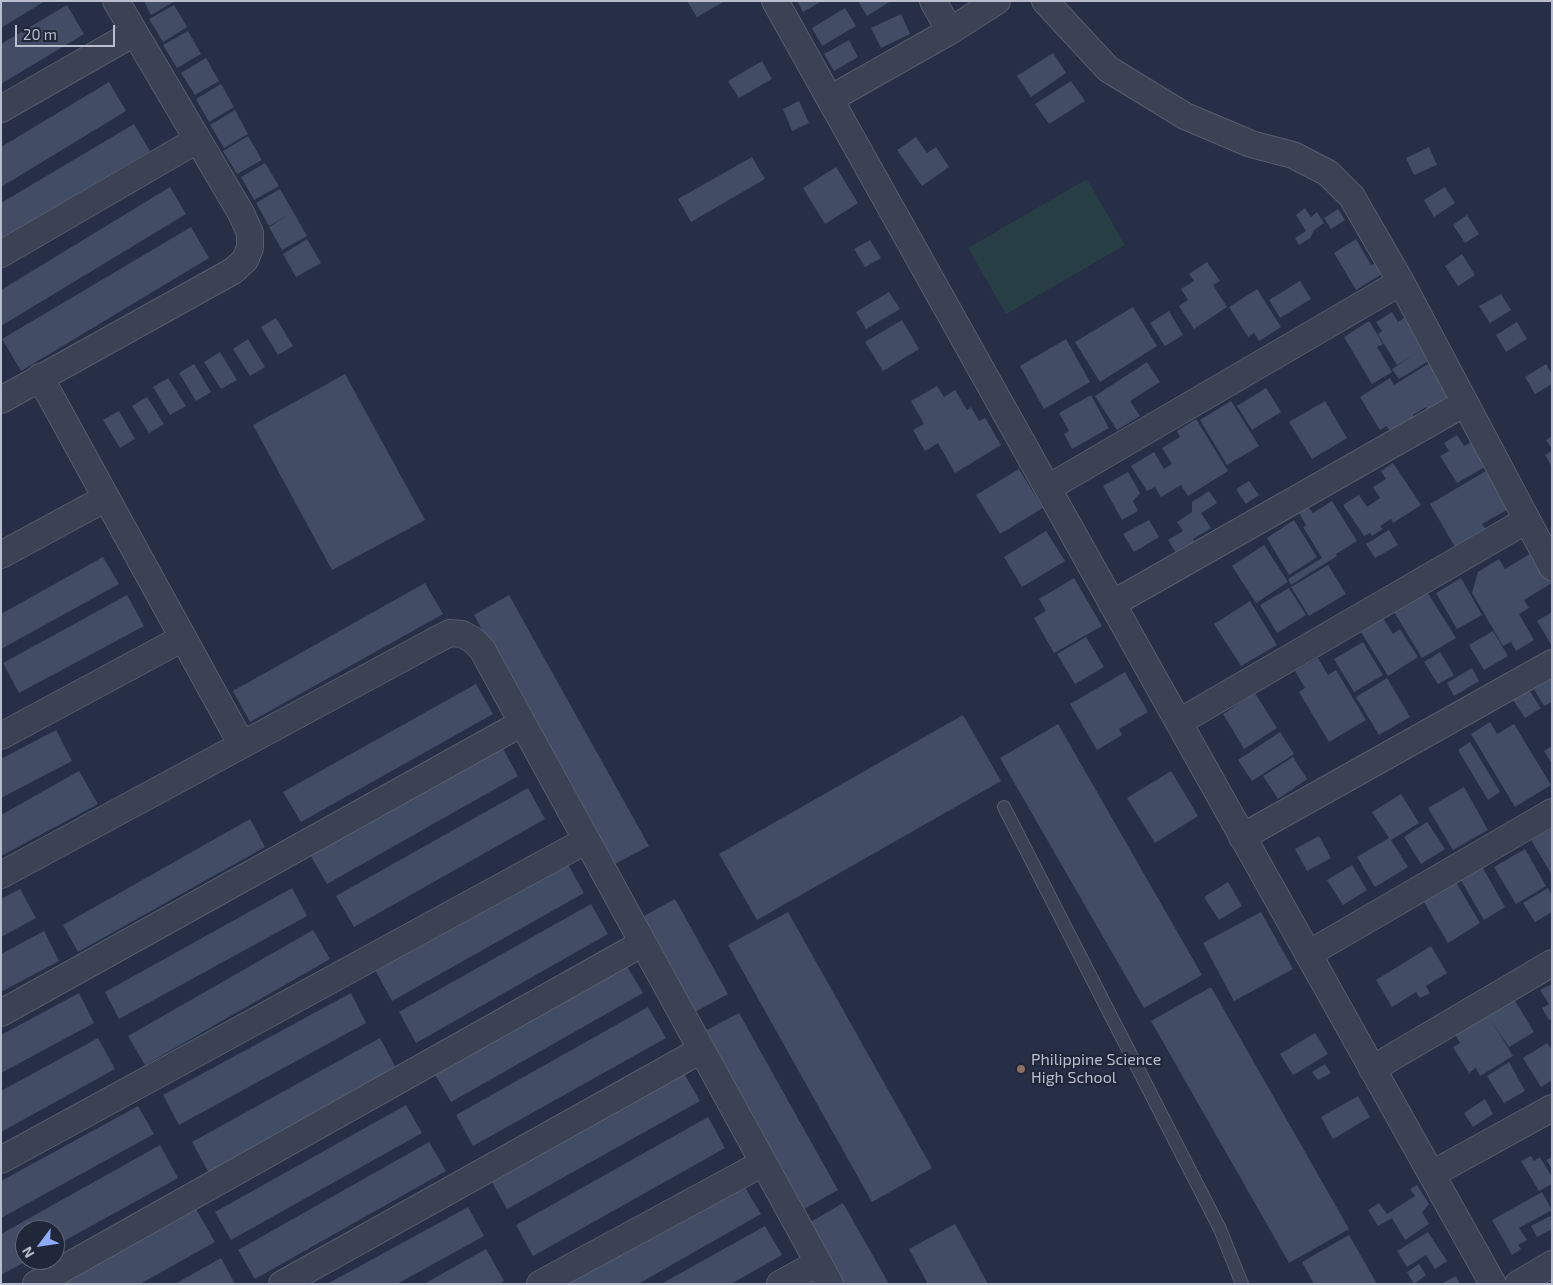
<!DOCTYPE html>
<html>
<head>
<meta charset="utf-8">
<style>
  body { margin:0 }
  #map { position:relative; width:1553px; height:1285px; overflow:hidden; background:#262f45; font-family:"Exo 2",sans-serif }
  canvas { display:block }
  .frame { position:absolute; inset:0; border:2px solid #b8becd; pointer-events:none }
  .north { position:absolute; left:15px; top:1220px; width:50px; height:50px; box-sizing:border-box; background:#1f2739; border:1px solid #5c6374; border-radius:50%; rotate:239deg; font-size:14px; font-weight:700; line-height:20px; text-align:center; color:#b8becd }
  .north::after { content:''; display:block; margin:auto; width:18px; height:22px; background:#8fabfc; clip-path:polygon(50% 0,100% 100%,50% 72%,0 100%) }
  .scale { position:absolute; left:15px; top:25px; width:100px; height:22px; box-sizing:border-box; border:2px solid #b8becd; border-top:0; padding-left:6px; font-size:15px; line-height:18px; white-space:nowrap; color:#b8becd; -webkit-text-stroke:4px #1f2739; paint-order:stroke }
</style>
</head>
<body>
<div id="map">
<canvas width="1553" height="1285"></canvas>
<div class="frame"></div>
<div class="north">N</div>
<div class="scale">20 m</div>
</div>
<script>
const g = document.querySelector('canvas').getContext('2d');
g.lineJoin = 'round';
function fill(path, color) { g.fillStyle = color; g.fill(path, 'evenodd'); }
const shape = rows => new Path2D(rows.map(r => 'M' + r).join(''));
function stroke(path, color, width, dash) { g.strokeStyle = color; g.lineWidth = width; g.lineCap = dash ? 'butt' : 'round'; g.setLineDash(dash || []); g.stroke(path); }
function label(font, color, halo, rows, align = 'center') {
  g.font = font + ' "Exo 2",sans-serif'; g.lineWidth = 4.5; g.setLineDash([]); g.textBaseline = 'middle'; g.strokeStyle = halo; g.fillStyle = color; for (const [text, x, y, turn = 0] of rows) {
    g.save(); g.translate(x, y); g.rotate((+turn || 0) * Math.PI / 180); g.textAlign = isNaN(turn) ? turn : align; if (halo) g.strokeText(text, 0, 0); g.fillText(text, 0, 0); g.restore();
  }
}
fill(shape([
  [1087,179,1125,245,1006,314,968,248]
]), '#283e45');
fill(shape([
  [1,1,45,1,1,28],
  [144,1,175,1,151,15],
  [687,1,725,1,697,17],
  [797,1,822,1,803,12],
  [858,1,891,1,867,16],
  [67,5,84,34,1,84,1,44],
  [174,5,187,27,163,42,149,19],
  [845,8,856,26,822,46,812,28],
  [901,14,910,34,881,48,871,28],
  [188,31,201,54,177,68,163,45],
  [849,40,858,57,834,71,824,54],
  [1053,53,1066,73,1031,97,1017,76],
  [206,58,219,81,195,95,181,73],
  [762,61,772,79,739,98,728,81],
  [1071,81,1085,101,1049,124,1035,104],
  [109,82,126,111,1,187,1,147],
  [221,84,234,107,209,122,196,99],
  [799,101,809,123,792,131,783,109],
  [235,110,248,134,224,148,210,125],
  [134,124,150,151,1,240,1,203],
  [248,136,262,160,237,174,223,151],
  [916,137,927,153,936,147,949,167,922,186,897,150],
  [1429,147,1437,165,1414,175,1406,158],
  [752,157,765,179,691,222,678,199],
  [265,163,279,186,254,200,241,177],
  [836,167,858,203,825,224,803,188],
  [170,187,186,214,1,326,1,290],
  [1445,187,1455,203,1434,217,1424,200],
  [280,189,307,236,282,250,269,227,290,214,269,226,256,203],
  [1305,208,1311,217,1317,212,1324,223,1314,230,1310,238,1299,245,1295,238,1306,231,1296,215],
  [1338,209,1345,220,1331,229,1324,218],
  [1467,215,1479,234,1465,243,1453,225],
  [191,227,209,258,21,371,2,339],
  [307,239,321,263,296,277,283,254],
  [1356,239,1371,265,1383,259,1390,269,1356,290,1334,253],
  [870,240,881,258,865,267,854,249],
  [1462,254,1475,275,1458,286,1445,266],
  [1207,262,1220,281,1213,285,1227,307,1194,329,1179,306,1188,300,1181,289,1194,281,1189,274],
  [1300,281,1311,299,1280,318,1269,300],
  [1257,289,1281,327,1259,341,1254,333,1248,337,1229,307],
  [889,292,900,309,866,329,856,312],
  [1501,294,1511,310,1490,323,1479,306],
  [1133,307,1157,346,1100,382,1075,342],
  [1169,311,1183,335,1165,346,1150,323],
  [1392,312,1398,322,1412,313,1435,357,1399,379,1392,369,1415,354,1397,365,1378,334,1382,331,1376,322],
  [276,318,293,346,278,355,261,327],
  [902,320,919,349,883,371,865,342],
  [1369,321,1383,344,1377,347,1392,372,1372,384,1344,337],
  [1517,322,1527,339,1506,352,1496,335],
  [248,339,265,367,250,376,233,349],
  [1066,339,1090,382,1044,409,1020,366],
  [220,352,237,380,221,389,204,362],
  [1436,359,1459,396,1430,414,1426,407,1413,415,1415,419,1392,433,1386,426,1380,430,1360,397,1390,378,1394,385],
  [1147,362,1160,382,1130,401,1140,416,1117,430,1095,396],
  [194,364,211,392,196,401,179,373],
  [1546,364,1552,374,1552,384,1535,394,1525,377],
  [345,374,425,520,332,570,253,425],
  [168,378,186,406,170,415,153,387],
  [937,386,944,397,955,390,967,410,971,407,979,421,985,418,1001,445,955,473,938,443,925,451,913,430,924,424,911,401],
  [1266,388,1281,412,1252,430,1237,406],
  [1091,395,1109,428,1072,449,1064,434,1069,431,1059,413],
  [147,397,164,424,149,433,132,406],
  [1231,401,1259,446,1227,465,1200,420],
  [1325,401,1347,438,1312,459,1289,422],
  [119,411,135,439,120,448,103,420],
  [1196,419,1228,471,1188,496,1181,485,1161,497,1155,487,1147,491,1131,466,1154,452,1164,469,1172,464,1162,448,1180,437,1177,431],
  [1457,435,1464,446,1473,441,1488,465,1457,483,1440,456,1449,451,1444,443],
  [1552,436,1552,449,1546,440],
  [1552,451,1552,467,1545,455],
  [1393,463,1421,505,1393,523,1391,519,1380,526,1383,529,1372,536,1370,533,1364,536,1343,505,1359,495,1367,507,1380,498,1373,487,1386,479,1381,471],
  [1491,468,1512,507,1482,524,1486,530,1455,547,1430,504],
  [1019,469,1043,508,1000,534,976,495],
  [1128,472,1140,493,1133,501,1138,511,1122,520,1103,486],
  [1249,481,1259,495,1246,504,1236,489],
  [1209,491,1217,503,1201,513,1211,528,1193,539,1195,542,1176,553,1168,540,1183,531,1177,522,1192,512,1192,502],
  [1332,501,1357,541,1336,554,1337,556,1291,585,1288,579,1322,558,1303,527,1306,525,1299,513,1309,508,1313,513],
  [1149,520,1159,537,1134,552,1123,534],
  [1294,520,1317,557,1289,575,1267,538],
  [1389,530,1398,545,1375,558,1366,544],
  [1046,531,1065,561,1022,587,1004,557],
  [1264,545,1288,582,1256,603,1232,566],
  [1538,549,1552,571,1552,583,1524,600,1529,608,1519,614,1534,640,1516,651,1511,642,1503,646,1472,593,1478,572,1499,559,1505,569],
  [103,557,119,584,1,649,1,614],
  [1328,565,1346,594,1309,616,1291,587],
  [1074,578,1102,626,1054,653,1034,618,1046,611,1039,599],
  [1461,578,1482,615,1457,629,1436,593],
  [425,583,443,614,250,722,233,691],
  [1289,588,1306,615,1277,633,1260,605],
  [1427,592,1456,638,1422,658,1394,612],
  [127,595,144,626,19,693,3,663],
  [509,595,649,846,613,865,474,615],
  [1250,601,1277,645,1241,666,1214,624],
  [1552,612,1552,646,1537,621],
  [1383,618,1393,634,1400,629,1418,657,1388,676,1361,632],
  [1493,631,1508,656,1484,670,1469,645],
  [1086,637,1104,667,1075,684,1057,654],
  [1363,642,1383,675,1354,692,1334,659],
  [1440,652,1454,675,1438,684,1424,662],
  [1318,658,1328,675,1336,670,1366,720,1329,742,1299,692,1305,688,1295,671],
  [1472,668,1479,681,1454,696,1447,683],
  [1125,672,1148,712,1119,729,1122,735,1097,750,1070,704],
  [1387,678,1410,717,1379,735,1356,697],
  [1552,679,1552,702,1544,706,1534,689],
  [476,684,493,714,301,822,283,792],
  [1529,690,1541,708,1525,718,1513,700],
  [1255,693,1277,728,1244,749,1223,714],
  [963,715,1001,781,757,920,719,854],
  [1490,722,1497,734,1514,724,1551,785,1515,807,1471,734],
  [1058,724,1202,975,1144,1008,1000,758],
  [56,730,72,761,1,798,1,759],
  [1280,732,1294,754,1252,781,1238,760],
  [1470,742,1500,792,1488,800,1458,750],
  [501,745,518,776,327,884,309,853],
  [1552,746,1552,764,1544,751],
  [1293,757,1307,779,1278,799,1263,776],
  [79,771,98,804,1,856,1,815],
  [1171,771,1198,816,1155,843,1127,798],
  [1464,787,1488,830,1453,850,1428,808],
  [528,788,545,819,354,927,336,896],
  [1401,794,1419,823,1391,840,1408,867,1375,887,1357,857,1389,838,1372,812],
  [250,819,265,847,78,952,63,925],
  [1427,822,1445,849,1421,864,1404,837],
  [1552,828,1552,875,1531,840],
  [1319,836,1331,858,1307,871,1295,849],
  [1525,849,1546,886,1516,904,1494,867],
  [566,861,584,893,392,1001,375,970],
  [1480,863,1505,907,1484,920,1459,877],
  [1352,865,1367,890,1343,905,1327,880],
  [1453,877,1480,923,1448,943,1421,897],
  [1228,882,1242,906,1219,920,1204,897],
  [292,888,307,916,119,1019,105,992],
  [1548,888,1552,895,1552,912,1535,922,1523,903],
  [20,889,36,918,1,937,1,899],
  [675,899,728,994,695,1012,642,917],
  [591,904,608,934,416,1043,399,1012],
  [788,912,932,1168,872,1202,728,945],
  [1261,912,1293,969,1234,1001,1203,943],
  [313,930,330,959,145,1065,128,1036],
  [44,931,59,961,1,992,1,954],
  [1431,946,1447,973,1426,986,1430,993,1420,998,1416,992,1392,1007,1376,980],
  [625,963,643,993,451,1102,433,1071],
  [1552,984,1552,1019,1549,1020,1542,1008,1549,1004,1540,990],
  [1211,987,1349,1229,1289,1263,1151,1021],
  [79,993,94,1023,1,1073,1,1035],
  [351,993,366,1023,179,1125,163,1095],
  [1514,999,1534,1032,1509,1047,1492,1022,1513,1056,1480,1076,1476,1068,1469,1073,1453,1047,1460,1043,1454,1033],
  [648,1007,666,1038,473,1146,456,1115],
  [739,1013,838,1190,804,1209,705,1031],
  [1315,1033,1328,1054,1293,1075,1280,1054],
  [98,1038,115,1069,1,1132,1,1091],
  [380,1038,396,1068,209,1173,192,1142],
  [1547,1043,1552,1050,1552,1080,1541,1087,1523,1058],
  [1509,1062,1525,1091,1504,1103,1487,1076],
  [1325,1064,1331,1073,1318,1080,1312,1072],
  [682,1070,700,1101,507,1209,490,1179],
  [1358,1096,1370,1117,1333,1139,1321,1117],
  [1485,1099,1493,1114,1473,1127,1464,1113],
  [406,1105,422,1133,231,1240,215,1212],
  [138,1106,154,1134,1,1218,1,1181],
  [708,1117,725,1148,533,1256,516,1225],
  [429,1142,446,1171,255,1279,238,1250],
  [160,1145,178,1178,55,1246,55,1230,25,1230,25,1260,29,1260,1,1275,1,1234],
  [1531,1156,1534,1161,1540,1157,1552,1177,1552,1184,1539,1191,1521,1161],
  [1552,1157,1552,1169,1546,1160],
  [743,1184,761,1214,638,1284,566,1284],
  [1417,1185,1429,1204,1422,1212,1429,1224,1405,1240,1392,1218,1378,1226,1368,1210,1379,1203,1387,1214,1415,1196,1410,1189],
  [1542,1192,1552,1210,1519,1228,1527,1240,1518,1245,1521,1249,1512,1255,1492,1220],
  [843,1203,889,1284,844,1284,809,1223],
  [468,1207,484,1236,397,1284,327,1284],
  [196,1209,215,1242,140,1284,62,1284],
  [1550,1216,1552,1219,1552,1229,1537,1237,1531,1226],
  [955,1224,988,1284,928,1284,909,1249],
  [765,1226,782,1255,731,1284,661,1284],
  [1428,1232,1447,1261,1435,1269,1426,1255,1407,1267,1397,1251],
  [1349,1235,1377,1284,1314,1284,1302,1262],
  [486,1249,504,1281,499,1284,424,1284],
  [221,1258,235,1284,175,1284],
  [1419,1264,1426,1275,1414,1284,1407,1272],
  [1456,1276,1460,1284,1441,1284]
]), '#424c65');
const service = shape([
  [1004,807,1220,1229,1242,1284]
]);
const minor = shape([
  [775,1,1493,1284],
  [933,1,950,31],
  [1045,1,1108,69,1185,116,1251,144,1293,155,1328,173,1352,197,1401,282,1552,567],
  [830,99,950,31,997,1],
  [1,109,134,33],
  [1,254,197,140],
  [40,377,242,745],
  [1,400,233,271,245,260,250,248,250,233,241,213,116,1],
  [1048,488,1401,282],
  [1,555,106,498],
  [1112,604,1465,403],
  [1179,722,1527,520],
  [1,736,183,638],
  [1242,837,1552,663],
  [1,875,438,639,450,633,462,634,473,640,482,649,830,1284],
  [1308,954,1552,812],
  [1,1013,522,723],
  [1372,1069,1552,963],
  [1,1160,587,840],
  [1432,1174,1552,1108],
  [36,1284,643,943],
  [282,1284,701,1050],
  [540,1284,763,1163],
  [780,1284,818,1263],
  [1518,1284,1552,1264]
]);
stroke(service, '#565d6e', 14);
stroke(minor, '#565d6e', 28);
stroke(service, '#3b4254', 12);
stroke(minor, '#3b4254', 26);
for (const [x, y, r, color] of [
  [1021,1069,5,"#8d6e63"]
]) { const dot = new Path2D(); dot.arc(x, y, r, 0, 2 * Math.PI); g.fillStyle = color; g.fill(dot); stroke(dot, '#1f2739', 2); }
label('16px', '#b8becd', '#1f2739', [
  ["Philippine Science",1031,1060],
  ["High School",1031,1078]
], 'left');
</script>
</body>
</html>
